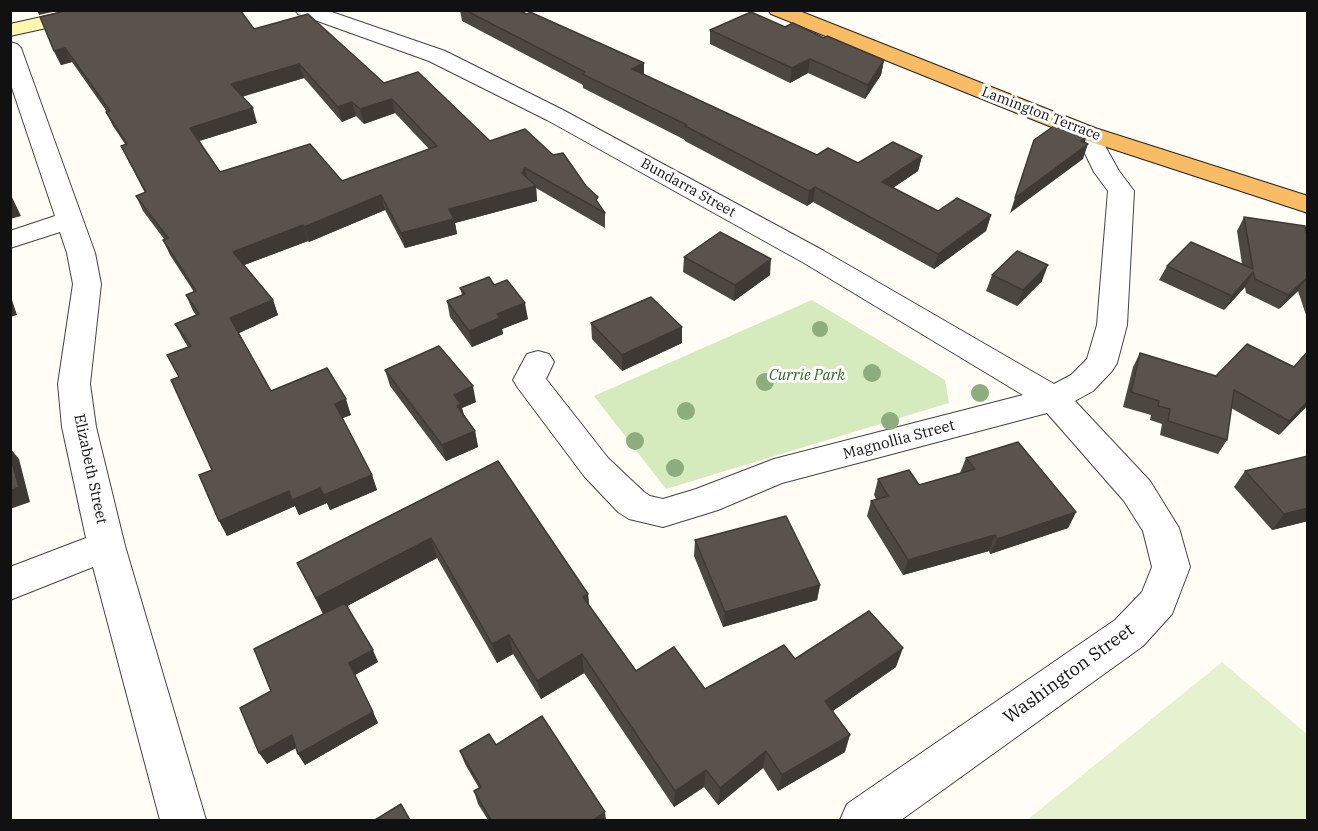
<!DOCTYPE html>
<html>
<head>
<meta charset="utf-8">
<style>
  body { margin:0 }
  #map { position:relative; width:1318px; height:831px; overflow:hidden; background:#fffdf5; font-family:"IBM Plex Serif",serif }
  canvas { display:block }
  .frame { position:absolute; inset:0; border:12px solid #111; pointer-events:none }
</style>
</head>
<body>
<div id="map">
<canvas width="1318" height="831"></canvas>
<div class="frame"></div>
</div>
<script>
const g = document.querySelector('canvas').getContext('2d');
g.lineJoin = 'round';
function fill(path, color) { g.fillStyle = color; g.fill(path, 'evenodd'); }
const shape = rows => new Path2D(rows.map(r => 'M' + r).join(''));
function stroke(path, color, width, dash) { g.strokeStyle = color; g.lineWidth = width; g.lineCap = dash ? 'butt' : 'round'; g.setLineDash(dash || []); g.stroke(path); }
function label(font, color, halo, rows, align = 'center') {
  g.font = font + ' "IBM Plex Serif",serif'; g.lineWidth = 6; g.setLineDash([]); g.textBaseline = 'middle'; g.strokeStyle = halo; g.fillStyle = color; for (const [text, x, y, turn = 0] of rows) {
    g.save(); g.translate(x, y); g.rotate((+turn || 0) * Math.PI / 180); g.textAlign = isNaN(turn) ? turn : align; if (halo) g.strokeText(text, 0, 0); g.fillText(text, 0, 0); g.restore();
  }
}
fill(shape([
  [812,300,945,380,949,403,666,489,594,396]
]), '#d5ebbd');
fill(shape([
  [1222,662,1307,734,1307,820,1027,820]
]), '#e6f2cf');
const minor = shape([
  [295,10,326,10,445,51,563,110,824,251,1054,384,1071,375,1087,359,1097,325,1108,191,1094,172,1075,133,1079,128,1087,126,1095,128,1119,171,1134,191,1127,325,1117,363,1112,371,1093,391,1075,401,1150,481,1179,528,1190,567,1172,614,1143,646,901,820,840,820,847,804,1115,620,1142,592,1152,567,1143,531,1124,501,1047,413,782,483,718,510,663,527,629,519,618,512,584,476,518,388,513,380,527,354,538,351,549,354,554,362,546,379,608,458,644,492,650,496,663,499,696,489,774,459,1023,395,804,263,547,120,429,61,298,14,295,10],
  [10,42,17,44,21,48,95,253,101,284,90,384,96,427,125,546,206,820,160,820,93,567,10,600,10,567,86,538,62,427,58,384,73,284,67,253,60,232,10,248,10,231,55,216,10,82,10,42]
]);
const secondary = shape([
  [73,10,113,10,110,14,10,36,10,24,73,10]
]);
const trunk = shape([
  [768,10,797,10,1095,128,1308,196,1308,213,1079,138,771,14,768,10]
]);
stroke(minor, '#444', 2);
stroke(secondary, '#333', 2);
stroke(trunk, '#222', 2);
fill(minor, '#fff');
fill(secondary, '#fff6b0');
fill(trunk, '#f7bc64');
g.fillStyle = '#8dad7f';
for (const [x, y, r] of [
  [820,329,8],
  [872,373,9],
  [765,382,9],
  [980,393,9],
  [686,411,9],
  [890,421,9],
  [635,441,9],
  [675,468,9]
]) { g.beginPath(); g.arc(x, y, r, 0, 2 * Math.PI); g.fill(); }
fill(shape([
  [460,10,517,10,644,63,644,75,817,155,858,163,922,156,918,171,893,188,938,211,991,215,986,231,934,269,813,202,807,206,685,141,685,140,583,88,583,85,462,21],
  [785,27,824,38,884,60,881,75,865,99,808,73,790,83,710,44,710,30],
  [254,29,384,83,490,141,598,203,605,213,605,228,536,188,537,201,455,223,457,234,405,248,385,210,309,242,308,241,244,265,273,300,278,315,239,333,271,391,351,415,342,418,372,475,377,490,330,510,327,503,299,515,295,506,227,536,212,470,179,377,188,347,183,339,175,324,196,315,193,311,186,295,194,292,170,255,163,240,164,239,143,211,136,196,145,193,128,160,121,146,125,144,113,126,106,112,107,112,72,62,61,65,54,51],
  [304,78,342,122,356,116,364,124,395,113,429,149,342,181,220,172,199,141,257,123,242,97],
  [1244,217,1308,232,1308,321,1298,291,1279,309,1246,293,1245,287,1224,310,1159,280,1167,266,1242,264,1237,231],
  [684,257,770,275,734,301,683,272],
  [992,275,1042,281,1017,306,986,291],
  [494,285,528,319,502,329,503,334,472,347,450,317,447,301,462,295,460,288],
  [591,323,682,327,682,343,622,371,592,339],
  [1140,353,1216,376,1294,367,1308,405,1279,435,1231,408,1227,440,1218,454,1160,435,1162,424,1150,420,1151,415,1123,407,1133,367],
  [385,370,476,402,462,408,464,415,475,431,478,447,446,461,390,386],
  [1308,456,1308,521,1272,530,1234,487,1245,471],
  [966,458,1076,512,1068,528,990,554,989,551,903,575,867,516,871,501,876,499,874,495,878,479,919,485,960,473],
  [498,461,588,594,589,606,636,671,705,689,795,659,896,667,833,711,845,752,778,791,763,768,718,805,704,787,674,807,584,673,541,699,513,654,497,663,437,558,347,606,378,662,355,675,378,723,305,765,298,754,296,748,267,764,323,614,297,563],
  [695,540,820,585,817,600,723,627,694,556],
  [496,745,606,820,488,820,478,804,474,791,479,788,465,764,460,751]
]), '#4d4742');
fill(shape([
  [37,10,61,10,39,15],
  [65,48,72,62,61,65,54,51],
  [810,59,808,73,790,83,792,68],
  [884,60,881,75,865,99,868,85],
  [644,63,644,78,632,69],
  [299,64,304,78,236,98,231,84],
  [392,99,395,113,364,124,360,109],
  [352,102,356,116,342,122,338,107],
  [253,108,257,123,196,142,190,128],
  [1087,136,1082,149,1088,144,1083,159,1010,213,1015,198],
  [922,156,918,171,879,197,882,182],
  [525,168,527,183,522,173],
  [536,186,537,201,455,223,457,234,405,248,401,233,449,209],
  [815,187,813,202,807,206,809,191],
  [10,193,21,216,10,219],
  [381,195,385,210,309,242,304,227],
  [991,215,986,231,934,269,938,254],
  [303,225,308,241,239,267,233,252],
  [771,259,770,275,734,301,735,285],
  [1048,265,1042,281,1017,306,1023,290],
  [1253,272,1245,287,1224,310,1232,296],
  [1307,277,1298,291,1279,309,1288,295],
  [10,294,17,315,10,317],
  [273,300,278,315,237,334,230,318],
  [525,303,528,319,502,329,503,334,472,347,469,331,497,314],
  [682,327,682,343,622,371,622,355],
  [473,386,476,402,462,408,465,420,461,421,454,395],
  [346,399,351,415,340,419,335,404],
  [1308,401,1308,405,1279,435,1289,421],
  [475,431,478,447,446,461,442,445],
  [10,448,19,459,30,502,10,509],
  [372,475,377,490,330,510,327,503,299,515,295,506,227,536,219,521,289,491,320,488],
  [1308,508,1308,521,1272,530,1284,514],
  [1076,512,1068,528,990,554,997,539],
  [995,535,989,551,903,575,908,560],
  [431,538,437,558,325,618,316,598],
  [820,585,817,600,723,627,725,612],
  [588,594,590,613,583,597],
  [509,635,513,654,497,663,492,644],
  [903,648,896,667,821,719,825,701],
  [373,650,378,662,355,675,349,663],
  [582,654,584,673,541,699,537,681],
  [373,712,378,723,305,765,298,754],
  [292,735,299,746,267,764,259,753],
  [850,735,845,752,778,791,782,775],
  [766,751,763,768,718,805,720,788],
  [706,770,704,787,674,807,675,791],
  [605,812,606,820,593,820]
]), '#3f3936');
const building = shape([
  [69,10,240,10,254,29,308,14,384,83,418,72,490,141,525,129,553,155,563,153,586,186,598,197,596,200,605,213,525,168,522,173,536,186,449,209,454,219,401,233,381,195,304,227,303,225,233,252,273,300,230,318,271,391,327,368,346,399,335,404,372,475,324,495,320,488,292,500,289,491,219,521,199,475,212,470,171,380,179,377,167,355,191,346,175,324,199,314,186,295,196,291,163,240,168,238,136,196,146,192,121,146,127,144,106,112,110,111,65,48,54,51,40,17,69,10],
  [299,64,338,107,352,102,360,109,392,99,437,146,342,181,310,144,220,172,190,128,253,108,231,84,299,64],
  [465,10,517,10,527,14,530,12,644,63,632,69,817,155,828,148,858,163,893,142,922,156,882,182,938,211,957,198,991,215,938,254,815,187,809,191,685,126,687,125,582,74,585,72,465,10],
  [751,12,785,27,793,23,824,38,827,36,884,60,868,85,810,59,792,68,710,30,751,12],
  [1058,123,1087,136,1081,141,1088,144,1015,198,1034,140,1058,123],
  [1244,217,1305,226,1306,232,1308,232,1308,277,1288,295,1255,279,1253,272,1232,296,1167,266,1191,242,1253,269,1244,217],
  [720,232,771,259,735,285,684,257,720,232],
  [1017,251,1048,265,1023,290,992,275,1017,251],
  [489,277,494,285,507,280,525,303,497,314,500,318,469,331,447,301,465,294,460,288,489,277],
  [651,297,682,327,622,355,591,323,651,297],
  [1247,344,1294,367,1308,351,1308,401,1289,421,1234,390,1227,440,1168,421,1170,409,1158,406,1159,401,1131,392,1140,353,1216,376,1247,344],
  [439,346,473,386,454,395,461,404,457,406,475,431,442,445,385,370,439,346],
  [1018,442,1076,512,997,539,995,535,908,560,871,501,888,496,878,479,909,470,919,485,975,469,966,458,1018,442],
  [10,455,19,487,10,491,10,455],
  [1308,456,1308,508,1284,514,1245,471,1308,456],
  [498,461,588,594,583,597,636,671,674,647,705,689,784,645,795,659,869,611,903,648,825,701,850,735,782,775,766,751,720,788,706,770,675,791,582,654,537,681,509,635,492,644,431,538,316,598,297,563,498,461],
  [786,516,820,585,725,612,695,540,786,516],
  [345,603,373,650,349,663,373,712,298,754,292,735,259,753,240,708,271,691,254,649,345,603],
  [542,716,605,812,593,820,491,820,474,791,481,787,460,751,489,734,496,745,542,716],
  [401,804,410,820,375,820,401,804]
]);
fill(building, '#5a524d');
stroke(building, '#3f3936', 1.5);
label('14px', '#111', '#fff', [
  ["Lamington Terrace",1041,114,21],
  ["Bundarra Street",688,188,29]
]);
label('italic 15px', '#2f6b1f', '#fff', [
  ["Currie Park",807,376]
]);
label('15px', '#111', '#fff', [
  ["Magnollia Street",899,440,-15],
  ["Elizabeth Street",90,469,78]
]);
label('18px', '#111', '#fff', [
  ["Washington Street",1069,674,-36]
]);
</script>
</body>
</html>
